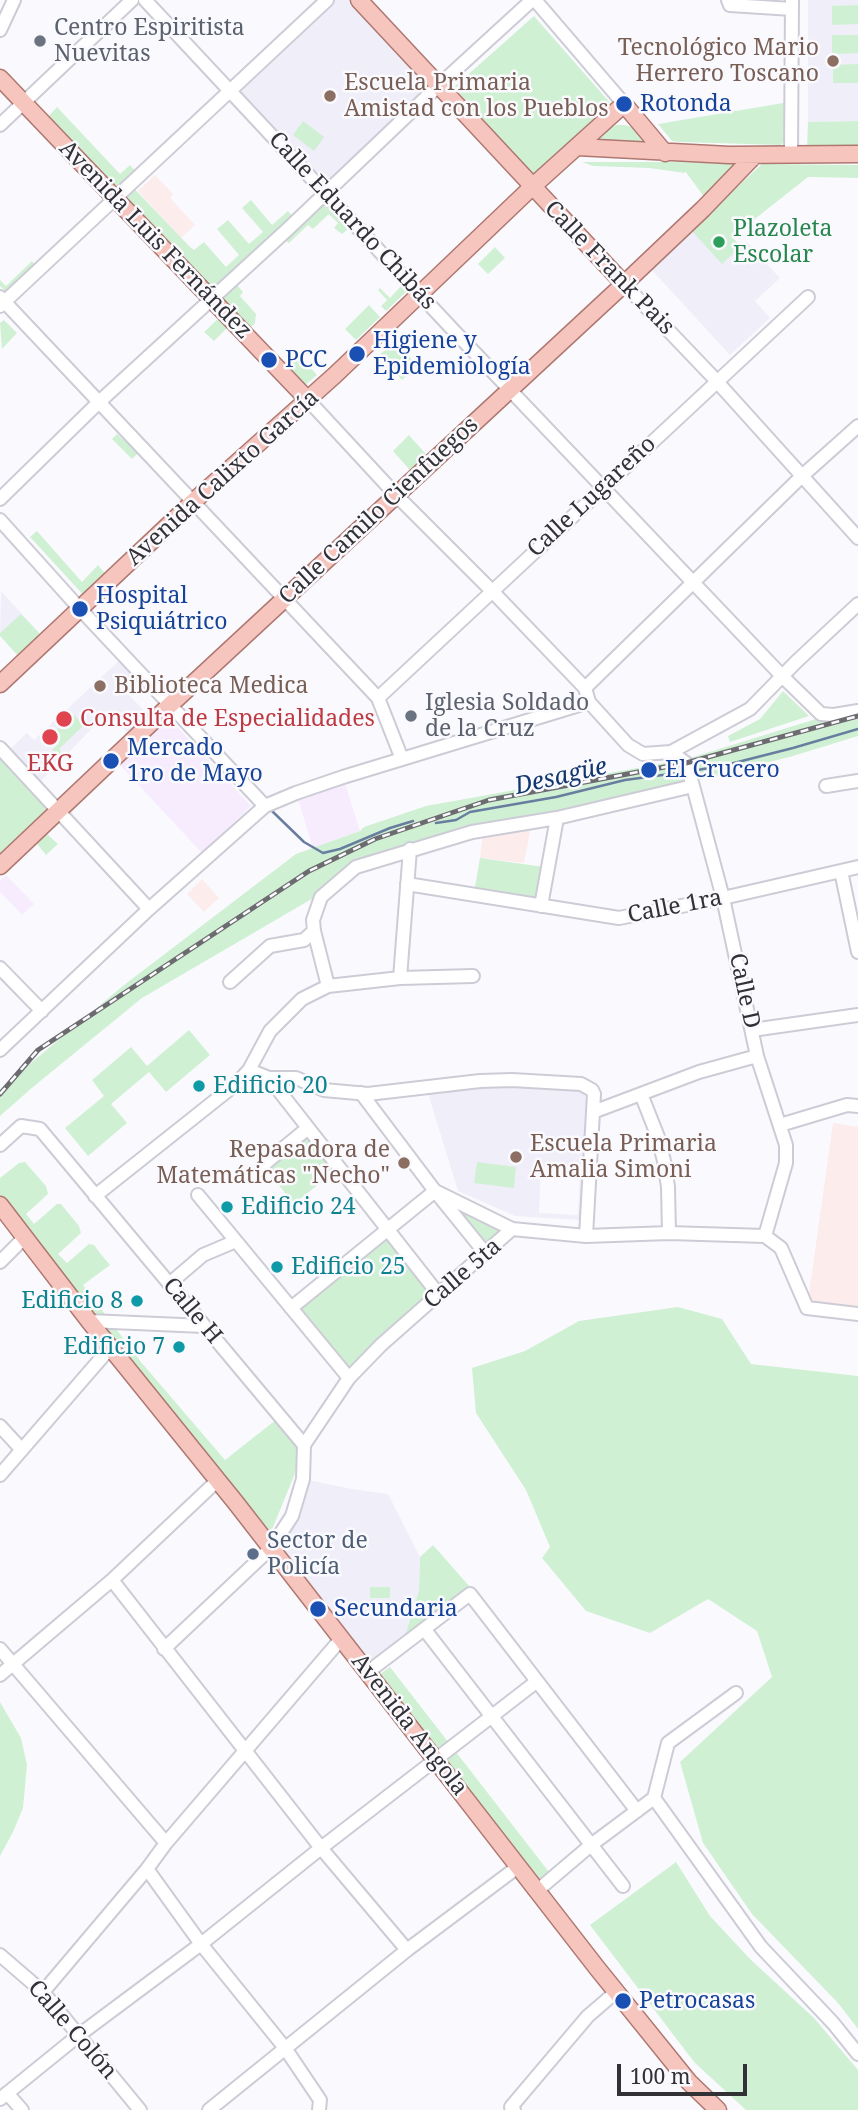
<!DOCTYPE html>
<html>
<head>
<meta charset="utf-8">
<style>
  body { margin:0 }
  #map { position:relative; width:858px; height:2110px; overflow:hidden; background:#fafafe; font-family:"Noto Serif",serif }
  canvas { display:block }
  .scale { position:absolute; left:617px; top:2064px; width:130px; height:32px; box-sizing:border-box; border:4px solid #323236; border-top:0; padding-left:9px; font-size:21px; line-height:24px; white-space:nowrap; color:#323236; -webkit-text-stroke:5px #fafafe; paint-order:stroke }
</style>
</head>
<body>
<div id="map">
<canvas width="858" height="2110"></canvas>
<div class="scale">100 m</div>
</div>
<script>
const g = document.querySelector('canvas').getContext('2d');
g.lineJoin = 'round';
function fill(path, color) { g.fillStyle = color; g.fill(path, 'evenodd'); }
const shape = rows => new Path2D(rows.map(r => 'M' + r).join(''));
function stroke(path, color, width, dash) { g.strokeStyle = color; g.lineWidth = width; g.lineCap = dash ? 'butt' : 'round'; g.setLineDash(dash || []); g.stroke(path); }
function label(font, color, halo, rows, align = 'center') {
  g.font = font + ' "Noto Serif",serif'; g.lineWidth = 5; g.setLineDash([]); g.textBaseline = 'middle'; g.strokeStyle = halo; g.fillStyle = color; for (const [text, x, y, turn = 0] of rows) {
    g.save(); g.translate(x, y); g.rotate((+turn || 0) * Math.PI / 180); g.textAlign = isNaN(turn) ? turn : align; if (halo) g.strokeText(text, 0, 0); g.fillText(text, 0, 0); g.restore();
  }
}
fill(shape([
  [168,717,251,806,202,853,118,763],
  [343,777,360,831,313,848,296,793],
  [6,875,34,904,22,915,0,892,0,881]
]), '#f6ecfd');
fill(shape([
  [155,175,173,194,170,198,195,225,181,238,138,191],
  [531,826,524,863,480,858,483,832],
  [202,879,219,898,204,912,187,894],
  [833,1123,858,1127,858,1314,807,1308]
]), '#fcecec');
fill(shape([
  [327,0,359,0,438,86,326,193,229,92],
  [808,0,858,0,858,121,808,122],
  [710,213,740,246,746,241,780,278,755,301,770,318,730,355,650,268],
  [1,591,42,636,0,636],
  [124,656,146,679,129,695,148,715,134,740,108,712,36,786,17,766,22,761,11,748,27,733,34,740],
  [511,1083,580,1088,588,1095,580,1220,515,1216,458,1191,427,1090],
  [541,1167,580,1169,578,1215,539,1213],
  [303,1479,352,1489,388,1494,420,1557,419,1591,405,1636,366,1672,271,1548]
]), '#efeef9');
fill(shape([
  [858,5,858,24,832,25,832,6],
  [534,16,612,105,533,175,454,87],
  [832,35,858,35,858,53,832,54],
  [858,64,858,83,833,83,833,65],
  [789,102,785,140,781,145,680,142,672,141,658,124],
  [57,107,120,174,130,165,136,172,127,181,189,246,194,250,204,242,226,267,239,255,217,229,228,220,249,244,263,232,242,208,251,200,272,225,288,211,294,218,212,294,46,119],
  [303,121,324,137,314,151,293,135],
  [858,121,858,147,807,149,808,122],
  [616,125,625,125,636,129,645,138,644,142,642,144,594,144,597,134],
  [582,162,679,162,733,164,738,168,707,201,685,171,685,173,649,168,593,166],
  [762,164,858,165,858,178,808,177,732,237,741,246,722,264,691,230],
  [321,203,326,204,348,228,347,230,342,234,334,228,338,223,329,214,313,229,308,225,289,243,284,240],
  [495,247,505,258,488,274,478,264],
  [32,261,35,265,6,292,0,286,0,280,6,286],
  [237,285,243,292,240,296,256,314,255,323,249,329,221,300],
  [402,285,407,291,386,311,381,306,387,300,378,290,380,288,390,298],
  [369,305,380,317,356,340,345,329],
  [220,317,229,326,214,341,204,332],
  [4,320,17,333,2,349,0,323],
  [396,342,417,365,402,380,380,354],
  [291,350,297,352,317,375,304,386,292,372,288,356],
  [117,434,138,453,132,459,112,439],
  [409,435,432,461,415,476,393,451],
  [37,531,82,582,98,565,109,578,88,600,30,537],
  [21,614,42,636,19,657,0,636,0,633],
  [783,691,809,716,730,742,728,736,760,719],
  [73,714,84,725,59,749,61,752,58,756,52,750,59,743,52,734],
  [858,714,858,736,793,756,556,817,354,866,322,893,142,998,33,1087,0,1116,0,1089,124,985,296,854,360,831,364,827,426,806,687,759,819,718],
  [0,757,49,810,0,857],
  [47,834,58,844,46,855,37,844],
  [480,858,544,867,538,903,474,893],
  [189,1030,210,1055,166,1092,149,1072,111,1104,127,1123,88,1156,65,1128,104,1096,92,1080,131,1047,147,1066],
  [307,1133,336,1170,294,1204,264,1167],
  [25,1162,46,1186,48,1194,26,1214,34,1224,57,1204,61,1204,79,1226,81,1233,58,1254,67,1263,89,1244,94,1245,100,1253,110,1265,83,1285,141,1362,225,1460,277,1419,299,1447,296,1471,269,1537,0,1195,0,1178,19,1163],
  [477,1162,516,1167,514,1188,474,1183],
  [435,1191,512,1229,486,1254],
  [387,1234,428,1286,426,1303,351,1371,298,1305],
  [678,1307,722,1319,751,1364,858,1376,858,2029,838,2003,752,1914,703,1843,680,1762,772,1677,757,1631,708,1599,650,1633,586,1611,542,1558,550,1547,526,1490,476,1413,472,1368,525,1351,579,1321],
  [433,1545,471,1588,405,1636,419,1591,420,1557],
  [370,1587,390,1587,390,1598,370,1598],
  [370,1602,390,1602,390,1613,369,1613],
  [390,1667,549,1872,540,1880,379,1675],
  [0,1702,21,1738,27,1765,23,1808,13,1832,0,1856],
  [676,1862,710,1916,750,1959,814,2018,858,2070,858,2110,746,2110,694,2062,590,1925]
]), '#d0f0d4');
stroke(shape([
  [692,771,726,765,793,748,858,729],
  [272,811,304,842,323,853,340,849,390,828,413,821],
  [436,823,456,820,470,812,556,797,625,780,685,772]
]), '#697e9f', 2.5);
const minor = shape([
  [145,0,455,332,782,676,821,714,834,715,858,711],
  [535,0,624,104],
  [728,0,730,5,792,9],
  [0,30,14,0],
  [0,125,132,0],
  [791,156,792,0],
  [624,284,711,375,858,538],
  [0,297,378,698,402,759],
  [0,306,327,0],
  [308,400,396,495,492,591,585,688,589,702,628,745,643,754,671,752,750,709,796,662,858,604],
  [0,499,98,403,289,228,438,86,532,0],
  [0,520,80,609,265,806],
  [585,688,802,476,858,426],
  [378,698,808,297],
  [0,748,149,909],
  [671,752,686,763,693,786,723,898,757,1056,786,1145,786,1163,765,1236],
  [826,786,858,781],
  [841,871,858,952],
  [407,884,619,918,723,898,858,867],
  [541,906,557,818],
  [0,968,42,1011],
  [400,978,410,849],
  [230,982,270,946,304,940,314,931],
  [328,986,314,931,313,920,321,897,356,867,472,832,557,818,693,786],
  [752,1030,858,1015],
  [0,1050,149,909,265,806,296,793,343,777,589,702],
  [249,1070,269,1078,296,1078,324,1090,368,1094,480,1081,512,1080,581,1084,592,1090,594,1094,586,1236],
  [269,1078,439,1295],
  [361,1093,435,1191,512,1229],
  [641,1094,658,1137,664,1161,668,1187,669,1233],
  [593,1112,699,1072,757,1056],
  [780,1125,847,1105,858,1106],
  [0,1145,21,1126,40,1129,304,1445,303,1479,292,1516,271,1548,164,1649],
  [263,1165,308,1128],
  [198,1195,349,1378],
  [95,1196,236,1084,249,1070,270,1031,302,999,328,986,400,978,473,976],
  [765,1236,781,1248,807,1308,858,1314],
  [0,1262,24,1238],
  [169,1284,203,1255,236,1241],
  [291,1308,435,1191,486,1254],
  [89,1321,204,1326],
  [0,1426,22,1450],
  [304,1445,349,1378,381,1345,512,1229,586,1236,669,1233,765,1236],
  [0,1475,110,1348],
  [112,1580,321,1848,407,1950],
  [425,1630,623,1886],
  [0,1649,166,1843],
  [368,1672,470,1594,637,1811],
  [0,1675,112,1580,218,1480],
  [654,1798,668,1743,736,1693],
  [147,1869,201,1944,285,2048,320,2100,319,2110],
  [538,1890,591,1845,654,1798,761,1947,833,2023,858,2054],
  [0,1955,43,1992,140,2110],
  [43,1992,147,1869,166,1843,341,1639],
  [7,2093,22,2110],
  [0,2099,79,2035,201,1944,321,1848,536,1682],
  [209,2110,407,1950,519,1866],
  [514,2110,511,2107,588,2016,616,1992]
]);
const major = shape([
  [359,0,624,284],
  [0,78,308,400],
  [577,147,729,155,858,154],
  [0,684,194,501,335,375,532,187,624,104,665,153],
  [0,866,170,705,624,284,703,209,755,155],
  [0,1205,89,1321,236,1503,597,1968,689,2082,718,2110]
]);
stroke(minor, '#cdccd6', 16);
stroke(major, '#ae7871', 19);
stroke(minor, '#fff', 12);
stroke(major, '#f6c5bd', 16);
const rail = shape([
  [0,1094,38,1050,309,871,375,839,489,800,686,763,858,716]
]);
stroke(rail, '#6c6c70', 5);
stroke(rail, '#fafafe', 2.5, [8]);
for (const [x, y, r, color] of [
  [40,41,7,"#6b7280"],
  [833,61,7,"#8d6e63"],
  [330,96,7,"#8d6e63"],
  [624,104,9,"#1a4fb4"],
  [719,242,7,"#2e9e5b"],
  [357,354,9,"#1a4fb4"],
  [269,360,9,"#1a4fb4"],
  [80,609,9,"#1a4fb4"],
  [100,686,7,"#8d6e63"],
  [411,716,7,"#6b7280"],
  [64,719,9,"#e0444e"],
  [50,737,9,"#e0444e"],
  [111,761,9,"#1a4fb4"],
  [649,770,9,"#1a4fb4"],
  [199,1086,7,"#0f9aa8"],
  [516,1157,7,"#8d6e63"],
  [404,1163,7,"#8d6e63"],
  [227,1207,7,"#0f9aa8"],
  [277,1267,7,"#0f9aa8"],
  [137,1301,7,"#0f9aa8"],
  [179,1347,7,"#0f9aa8"],
  [253,1554,7,"#5c6f8a"],
  [318,1609,9,"#1a4fb4"],
  [623,2001,9,"#1a4fb4"]
]) { const dot = new Path2D(); dot.arc(x, y, r, 0, 2 * Math.PI); g.fillStyle = color; g.fill(dot); stroke(dot, '#fafafe', 2.5); }
label('23px', '#5b616d', '#fafafe', [
  ["Centro Espiritista",54,28],
  ["Nuevitas",54,54],
  ["Iglesia Soldado",425,703],
  ["de la Cruz",425,729]
], 'left');
label('23px', '#785e54', '#fafafe', [
  ["Tecnológico Mario",819,48,"right"],
  ["Herrero Toscano",819,74,"right"],
  ["Escuela Primaria",344,83],
  ["Amistad con los Pueblos",344,109],
  ["Biblioteca Medica",114,686],
  ["Escuela Primaria",530,1144],
  ["Amalia Simoni",530,1170],
  ["Repasadora de",390,1150,"right"],
  ["Matemáticas \"Necho\"",390,1176,"right"]
], 'left');
label('23px', '#164399', '#fafafe', [
  ["Rotonda",640,104],
  ["Higiene y",373,341],
  ["Epidemiología",373,367],
  ["PCC",285,360],
  ["Hospital",96,596],
  ["Psiquiátrico",96,622],
  ["Mercado",127,748],
  ["1ro de Mayo",127,774],
  ["El Crucero",665,770],
  ["Secundaria",334,1609],
  ["Petrocasas",639,2001]
], 'left');
label('23px', '#323236', '#fafafe', [
  ["Calle Eduardo Chibás",352,221,47],
  ["Avenida Luis Fernández",155,240,46],
  ["Calle Frank Pais",609,268,46],
  ["Avenida Calixto García",223,478,-42],
  ["Calle Lugareño",592,497,-43],
  ["Calle Camilo Cienfuegos",379,511,-43],
  ["Calle 1ra",675,907,-11],
  ["Calle D",744,991,78],
  ["Calle 5ta",463,1274,-41],
  ["Calle H",192,1311,50],
  ["Avenida Angola",409,1725,52],
  ["Calle Colón",72,2030,49]
]);
label('23px', '#27864d', '#fafafe', [
  ["Plazoleta",733,229],
  ["Escolar",733,255]
], 'left');
label('23px', '#be3a42', '#fafafe', [
  ["Consulta de Especialidades",80,719],
  ["EKG",50,764,"center"]
], 'left');
label('23px', '#0d838f', '#fafafe', [
  ["Edificio 20",213,1086],
  ["Edificio 24",241,1207],
  ["Edificio 25",291,1267],
  ["Edificio 8",123,1301,"right"],
  ["Edificio 7",165,1347,"right"]
], 'left');
label('23px', '#4e5e75', '#fafafe', [
  ["Sector de",267,1541],
  ["Policía",267,1567]
], 'left');
label('italic 24px', '#11356d', '#fafafe', [
  ["Desagüe",561,777,-13]
]);
</script>
</body>
</html>
